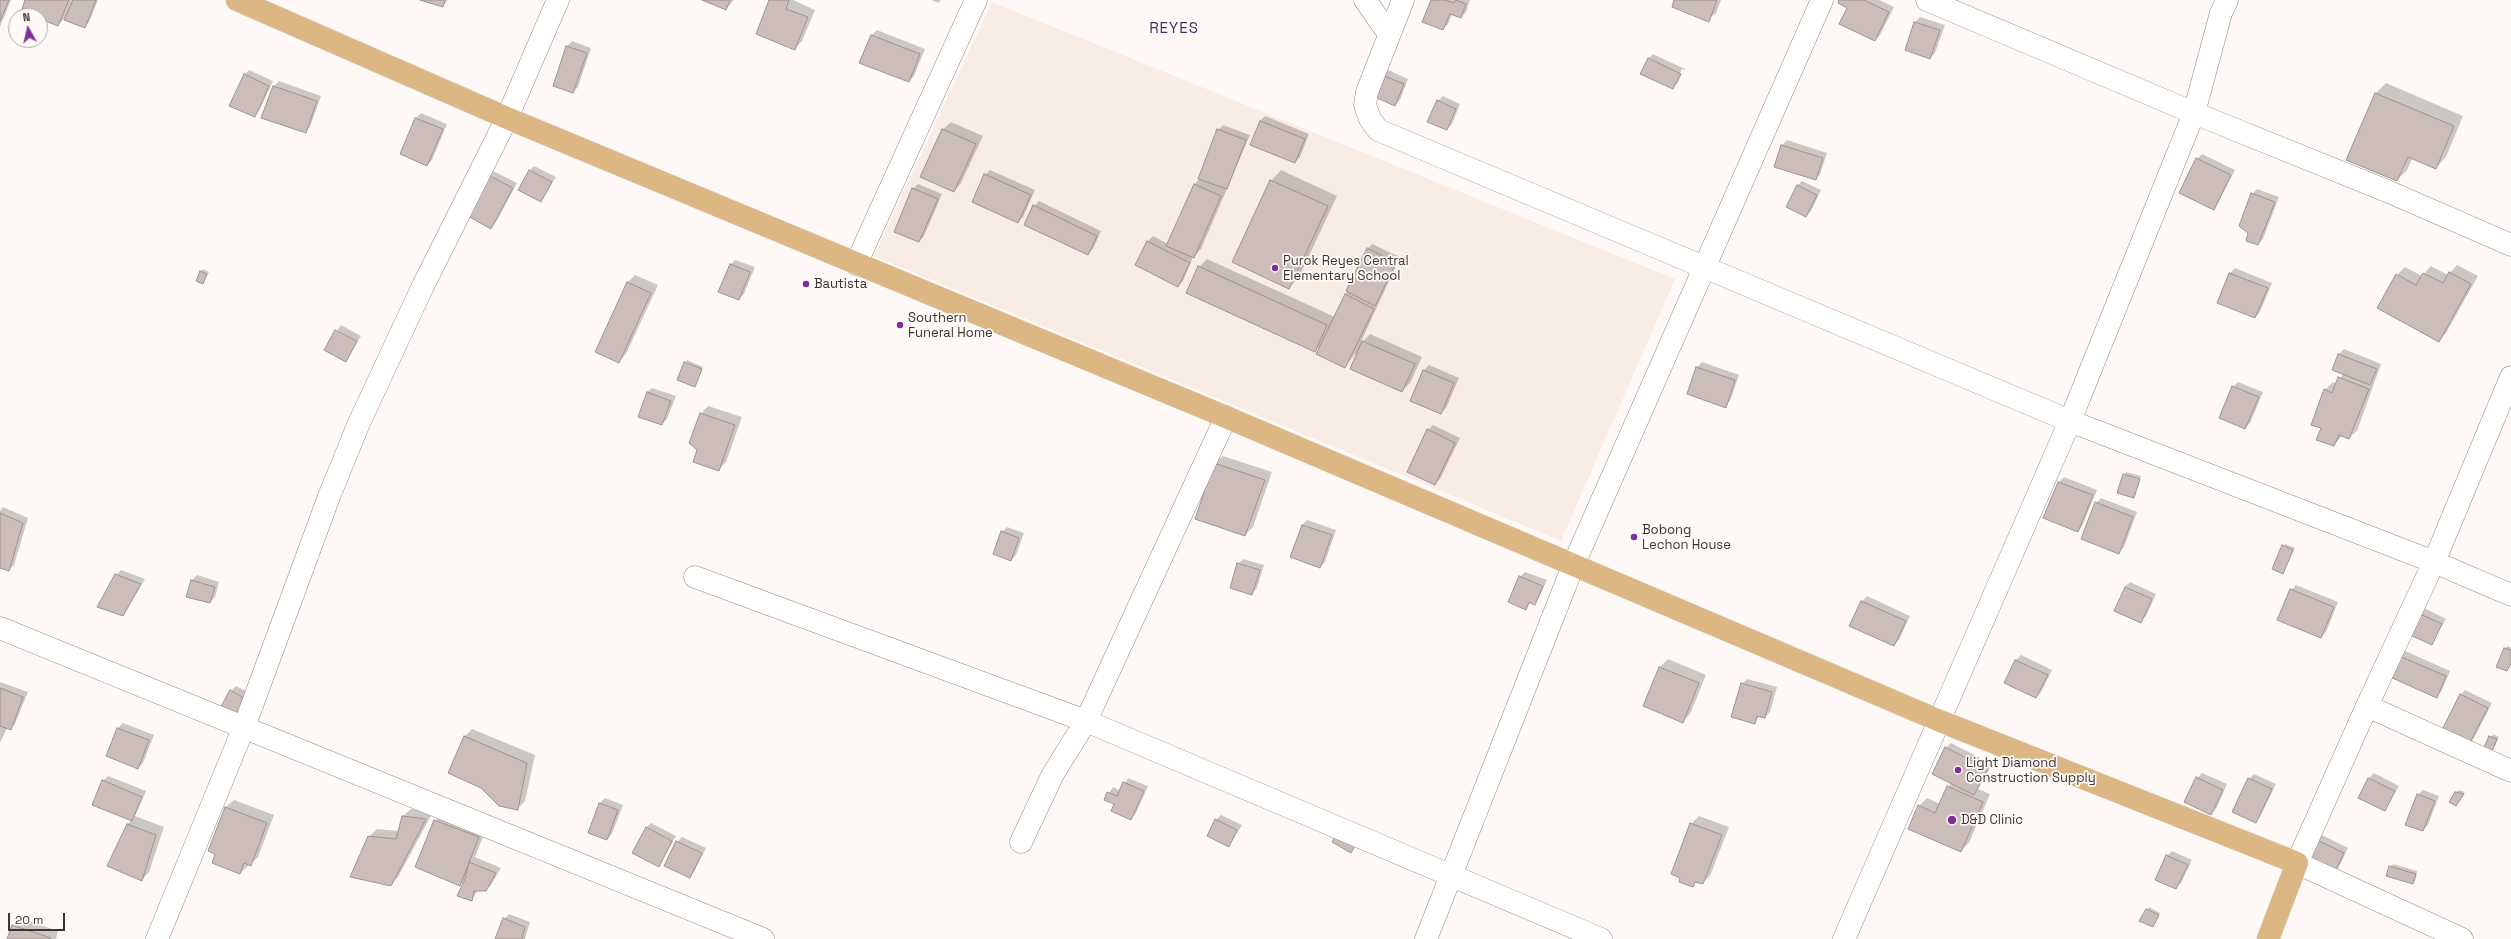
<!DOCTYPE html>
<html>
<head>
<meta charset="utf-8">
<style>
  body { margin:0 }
  #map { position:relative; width:2511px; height:939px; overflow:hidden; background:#fef9f6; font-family:"Space Grotesk",sans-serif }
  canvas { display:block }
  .north { position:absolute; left:8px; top:8px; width:40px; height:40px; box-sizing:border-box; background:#fef9f6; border:1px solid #b0aba8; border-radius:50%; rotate:352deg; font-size:11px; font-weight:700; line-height:16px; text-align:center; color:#3a3532 }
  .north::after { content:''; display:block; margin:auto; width:14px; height:18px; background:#812e9d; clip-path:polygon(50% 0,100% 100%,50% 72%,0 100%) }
  .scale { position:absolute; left:8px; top:913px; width:57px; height:18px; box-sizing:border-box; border:2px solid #3a3532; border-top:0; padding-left:5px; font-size:12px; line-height:14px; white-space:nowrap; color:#3a3532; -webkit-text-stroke:3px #fef9f6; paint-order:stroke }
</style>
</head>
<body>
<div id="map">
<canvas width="2511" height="939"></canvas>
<div class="north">N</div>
<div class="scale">20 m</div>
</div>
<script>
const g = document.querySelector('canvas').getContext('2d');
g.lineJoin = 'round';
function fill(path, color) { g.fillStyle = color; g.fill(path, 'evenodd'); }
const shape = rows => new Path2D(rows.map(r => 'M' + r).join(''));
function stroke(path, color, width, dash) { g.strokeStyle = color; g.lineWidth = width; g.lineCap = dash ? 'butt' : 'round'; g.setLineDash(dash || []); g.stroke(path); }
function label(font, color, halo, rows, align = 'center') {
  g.font = font + ' "Space Grotesk",sans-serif'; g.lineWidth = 3.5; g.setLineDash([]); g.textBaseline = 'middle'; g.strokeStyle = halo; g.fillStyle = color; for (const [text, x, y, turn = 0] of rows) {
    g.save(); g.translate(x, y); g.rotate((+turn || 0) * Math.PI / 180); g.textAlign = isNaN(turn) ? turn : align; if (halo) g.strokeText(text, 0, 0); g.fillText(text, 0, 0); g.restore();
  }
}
fill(shape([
  [992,2,1675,279,1561,541,874,256]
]), '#f9ece4');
fill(shape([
  [0,0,11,0,0,27],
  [26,0,98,0,89,22,84,27,67,16,58,25,22,11],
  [424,0,448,0,443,6],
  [705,0,734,0,726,9],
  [770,0,793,0,815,10,802,41,794,49],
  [932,0,941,0,938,3],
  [1432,0,1470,0,1466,12,1461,17,1452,14,1448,24,1443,29],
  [1676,0,1721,0,1716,13,1708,20],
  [1840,0,1879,0,1894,7,1880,35,1875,40],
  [1920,17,1945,25,1935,53,1930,58,1906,49,1915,22],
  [877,30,925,49,914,76,909,81,861,62,872,35],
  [572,41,591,48,578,87,573,92,567,46],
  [1653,54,1685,69,1673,88,1648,59],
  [1682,69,1684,70,1677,84,1675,84],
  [249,70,273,81,259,111,254,116,244,75],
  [1388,70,1408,79,1400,100,1395,105,1383,75],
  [279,81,321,96,310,127,305,132,263,117,274,86],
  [2386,83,2463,116,2446,157,2436,168,2413,157,2407,170,2397,180,2348,160,2376,93],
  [1443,96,1460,104,1452,124,1447,129,1438,101],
  [421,113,447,124,432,160,427,165,401,153,416,118],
  [1265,116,1309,134,1300,157,1295,162,1251,145,1260,121],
  [951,122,983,136,961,183,954,191,922,176,943,129],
  [1223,125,1250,135,1201,249,1193,257,1183,281,1178,286,1148,241,1153,236,1168,244,1195,184,1200,178,1218,130],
  [1787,140,1827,153,1820,174,1816,179,1775,166,1782,145],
  [2202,154,2235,170,2218,203,2213,208,2197,159],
  [534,166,556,177,541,201,529,171],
  [990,170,1035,190,1023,217,1018,222,985,175],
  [1281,170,1337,196,1299,277,1289,288,1233,262,1271,181],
  [493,171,517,183,496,222,491,227,488,176],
  [1802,181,1821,190,1811,211,1806,216,1797,186],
  [918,184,942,194,924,236,919,241,913,189],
  [2257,189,2279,197,2263,239,2258,244,2252,194],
  [1039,201,1101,231,1093,249,1088,254,1034,206],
  [1372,244,1400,257,1360,344,1370,334,1422,357,1410,383,1402,391,1355,354,1345,367,1322,343,1315,351,1199,267,1207,259,1335,317,1367,249],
  [735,260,755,267,744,294,739,299,730,265],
  [2457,265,2478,276,2446,333,2439,341,2397,275,2405,267,2422,276,2431,266,2448,275],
  [2235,268,2272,283,2260,312,2255,317,2219,302,2230,273],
  [203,269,209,272,203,283,201,272],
  [635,275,658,285,626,354,619,362,628,282],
  [341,325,361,336,346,361,325,350],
  [2344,349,2381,364,2357,431,2349,438,2342,436,2334,445,2322,428,2325,390,2333,382,2337,384,2344,373,2333,369,2339,354],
  [687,360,703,367,694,386,685,363],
  [1702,362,1739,375,1730,401,1725,406,1688,394,1697,367],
  [1429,365,1459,378,1446,408,1441,413,1411,400,1424,370],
  [2238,382,2263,392,2250,423,2245,428,2233,387],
  [652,388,676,396,667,419,662,424,647,392],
  [708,406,742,417,726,462,718,470,701,414],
  [1433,425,1460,438,1440,479,1435,484,1428,430],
  [1223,456,1272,472,1253,527,1245,535,1215,463],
  [2126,472,2141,476,2134,496,2118,492],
  [2064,477,2097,490,2082,526,2078,531,2044,518,2059,482],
  [2101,498,2137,512,2124,547,2119,552,2096,503],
  [3,507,28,518,14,565,9,570,0,567,0,511],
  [1307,520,1336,530,1325,562,1320,567,1302,525],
  [1007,527,1024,533,1016,555,1011,560,1002,532],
  [2285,544,2295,548,2283,573,2283,546],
  [1243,559,1264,565,1257,588,1252,593,1238,564],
  [121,570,145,579,123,615,116,575],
  [1525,572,1547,580,1539,598,1534,603,1531,602,1526,608,1520,577],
  [197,575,219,582,215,597,210,602,192,580],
  [2130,582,2156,594,2146,616,2141,621,2125,587],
  [2296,585,2338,602,2326,632,2321,637,2291,590],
  [1867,596,1910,616,1899,640,1894,645,1851,626,1862,601],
  [2424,608,2446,619,2431,644,2410,633],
  [2507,646,2511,647,2511,664,2507,670,2497,666],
  [2405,651,2450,671,2441,692,2436,696,2400,656],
  [2021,655,2052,670,2041,692,2036,697,2016,660],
  [1668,659,1706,675,1690,714,1683,721,1644,706,1660,667],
  [1747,679,1777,687,1770,712,1765,717,1760,715,1754,723,1742,684],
  [0,682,28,692,15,724,10,729,7,728,0,743],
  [236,686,250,693,237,717,231,691],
  [2465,690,2492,703,2473,740,2468,745,2460,695],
  [123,723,154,735,143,763,138,768,107,756,118,728],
  [472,729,535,755,525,801,517,809,465,736],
  [2493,734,2499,737,2492,752,2484,752],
  [1951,743,1992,764,1978,789,1990,794,1969,843,1961,850,1919,806,1927,798,1940,804,1951,783,1946,748],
  [2202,773,2227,784,2216,809,2211,814,2197,778],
  [2374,773,2399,786,2385,810,2369,778],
  [2254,774,2276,784,2260,817,2255,822,2249,779],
  [108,776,146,791,135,816,164,827,149,872,142,880,127,824,132,820,103,781],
  [1128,778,1148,786,1136,813,1131,818,1115,804,1105,800,1113,787,1120,791],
  [2423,790,2439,796,2428,825,2423,830,2418,795],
  [2459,790,2465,792,2456,805,2456,792],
  [605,798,623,805,612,834,607,839,589,832,600,803],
  [234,800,274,815,258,857,240,873,226,807],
  [411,809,433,812,398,877,391,884,369,837,377,829,399,831,403,816],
  [443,813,486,830,475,857,501,868,491,885,486,890,478,890,472,900,466,879,460,885,435,821],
  [1221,815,1242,825,1229,846,1216,820],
  [1699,816,1729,827,1710,876,1702,883,1697,881,1692,886,1691,824],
  [651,823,676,836,659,866,646,828],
  [2322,835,2348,848,2338,869,2333,874,2317,840],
  [682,837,706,848,694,872,689,877,677,842],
  [2172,851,2192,860,2181,883,2176,888,2167,856],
  [2393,864,2417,871,2415,881,2412,883,2387,876],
  [2149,907,2160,913,2153,926,2147,909],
  [509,914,530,922,525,939,496,939,504,919],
  [21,918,58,931,56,939,9,939,13,926]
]), '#0003');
const building = shape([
  [0,0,9,0,0,21,0,0],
  [25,0,69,0,58,26,40,19,40,16,21,12,25,0],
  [73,0,96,0,85,28,64,20,73,0],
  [420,0,445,0,443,7,420,0],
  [702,0,730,0,726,10,702,0],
  [769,0,789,0,786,9,808,17,795,50,756,34,769,0],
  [1431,0,1445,0,1454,3,1456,0,1466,4,1461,18,1450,14,1443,30,1422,22,1431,0],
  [1674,0,1717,0,1709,22,1672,7,1674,0],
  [1839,0,1864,0,1889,12,1875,41,1839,24,1847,8,1838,3,1839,0],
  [1914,22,1940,30,1930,59,1905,50,1914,22],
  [871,35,920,54,909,82,859,63,871,35],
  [566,46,587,53,573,93,553,86,566,46],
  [1648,58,1681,74,1673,89,1640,74,1648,58],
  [244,74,269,86,255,117,229,106,244,74],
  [1382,75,1404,84,1395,106,1373,96,1382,75],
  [273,86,317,101,306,133,261,118,273,86],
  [2375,93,2454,126,2436,169,2408,157,2397,181,2346,160,2375,93],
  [1437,100,1456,109,1447,130,1427,122,1437,100],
  [415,118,443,129,427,166,400,154,415,118],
  [1260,121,1305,139,1295,163,1250,145,1260,121],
  [942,129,976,144,954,192,920,177,942,129],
  [1217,129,1246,140,1227,189,1198,179,1217,129],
  [1781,145,1823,158,1816,180,1774,167,1781,145],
  [2196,158,2231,175,2214,210,2179,193,2196,158],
  [529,170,552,182,541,202,518,190,529,170],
  [984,174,1031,195,1018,223,972,202,984,174],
  [488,175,513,188,491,229,466,215,488,175],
  [1270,180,1328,206,1289,289,1232,262,1270,180],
  [1194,184,1221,196,1194,258,1166,246,1194,184],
  [1797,185,1817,195,1806,217,1786,207,1797,185],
  [912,188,938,199,919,242,894,232,912,188],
  [2251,193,2275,202,2258,245,2246,241,2248,233,2239,226,2251,193],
  [1033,205,1097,236,1088,255,1024,225,1033,205],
  [1147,241,1190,263,1178,287,1135,265,1147,241],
  [1367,248,1396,263,1375,306,1346,291,1367,248],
  [730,264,750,272,739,300,718,292,730,264],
  [1198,266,1327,325,1315,352,1186,293,1198,266],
  [200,271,207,274,203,284,196,281,200,271],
  [2449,272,2471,284,2439,342,2377,308,2396,274,2416,285,2423,273,2443,283,2449,272],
  [2229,273,2268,288,2255,318,2217,303,2229,273],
  [627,282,651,293,619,363,595,352,627,282],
  [1345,294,1374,309,1345,368,1316,354,1345,294],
  [335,330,357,341,346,362,324,350,335,330],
  [1362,341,1415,364,1402,392,1350,369,1362,341],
  [2338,354,2377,369,2370,385,2332,370,2338,354],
  [684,362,702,369,695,387,677,380,684,362],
  [1696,367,1735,380,1726,408,1687,394,1696,367],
  [1423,370,1454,383,1441,414,1410,401,1423,370],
  [2338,377,2369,389,2349,439,2339,435,2334,446,2316,440,2321,428,2311,425,2324,389,2332,393,2338,377],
  [2232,386,2259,397,2245,429,2219,418,2232,386],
  [647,392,671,401,662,425,638,417,647,392],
  [700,413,735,425,719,471,693,462,697,450,689,443,700,413],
  [1427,429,1455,443,1435,485,1407,472,1427,429],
  [1214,463,1265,480,1245,536,1195,519,1214,463],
  [2123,474,2140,479,2134,498,2117,493,2123,474],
  [2058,482,2093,495,2078,532,2043,518,2058,482],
  [2095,502,2133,517,2119,554,2081,539,2095,502],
  [0,513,23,523,9,571,0,568,0,513],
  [1302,525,1332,535,1320,568,1290,557,1302,525],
  [1001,531,1019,538,1011,561,993,554,1001,531],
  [2282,545,2293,550,2283,574,2272,569,2282,545],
  [1237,563,1260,570,1252,595,1230,588,1237,563],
  [115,574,141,584,123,616,97,607,115,574],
  [1519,576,1543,586,1535,605,1529,602,1526,610,1508,602,1519,576],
  [191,580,215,587,210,603,186,597,191,580],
  [2125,587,2152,599,2141,623,2114,611,2125,587],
  [2290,589,2334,607,2321,638,2277,620,2290,589],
  [1861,601,1906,621,1894,646,1849,626,1861,601],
  [2418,613,2442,624,2432,645,2408,634,2418,613],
  [2504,648,2511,650,2511,663,2507,671,2496,667,2504,648],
  [2399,656,2446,676,2437,698,2390,677,2399,656],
  [2015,660,2048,675,2036,698,2004,683,2015,660],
  [1659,667,1699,683,1683,723,1643,706,1659,667],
  [1741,683,1772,692,1765,718,1757,716,1755,724,1731,717,1741,683],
  [0,688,23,697,11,730,0,726,0,688],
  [230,690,246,699,237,718,219,710,230,690],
  [2460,694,2488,708,2468,746,2441,732,2460,694],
  [117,728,149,740,138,769,106,756,117,728],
  [464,736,527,763,518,810,499,806,481,788,448,773,464,736],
  [2489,736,2497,739,2490,756,2482,752,2489,736],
  [1945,747,1988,769,1974,795,1932,774,1945,747],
  [2196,777,2223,790,2211,815,2184,802,2196,777],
  [2248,778,2272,789,2256,823,2232,812,2248,778],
  [2368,778,2395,791,2385,811,2358,798,2368,778],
  [102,780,142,797,132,821,92,805,102,780],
  [1123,782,1144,791,1131,820,1111,811,1114,804,1104,800,1107,792,1117,796,1123,782],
  [1947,786,1983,802,1961,852,1908,829,1918,805,1935,813,1947,786],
  [2455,792,2464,794,2456,806,2449,802,2455,792],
  [2417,794,2435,801,2423,831,2405,825,2417,794],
  [599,803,618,810,607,840,588,833,599,803],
  [225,807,267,823,251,866,244,863,240,874,212,863,215,854,208,851,225,807],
  [402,816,426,819,391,886,350,877,368,836,396,839,402,816],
  [1215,819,1237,830,1229,847,1207,836,1215,819],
  [434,820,479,837,460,886,415,867,434,820],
  [1690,823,1722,835,1703,884,1695,882,1693,887,1679,882,1680,878,1671,874,1690,823],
  [127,824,156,835,142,881,107,866,127,824],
  [646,827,672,841,659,867,632,853,646,827],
  [1338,832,1357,842,1351,853,1332,842,1338,832],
  [2317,840,2344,853,2333,875,2306,862,2317,840],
  [676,841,702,853,690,878,664,866,676,841],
  [2166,855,2188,865,2176,889,2155,880,2166,855],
  [469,862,496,873,486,891,474,891,472,901,457,896,465,879,469,862],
  [2389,866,2416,874,2413,884,2386,876,2389,866],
  [2146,909,2159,915,2153,927,2139,921,2146,909],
  [503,918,525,927,522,939,495,939,503,918],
  [12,925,51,938,51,939,7,939,12,925]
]);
fill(building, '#cdbdba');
stroke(building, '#a0928e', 1);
const minor = shape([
  [1365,0,1389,34],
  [1403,0,1367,92,1365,105,1370,119,1378,130,2070,421,2434,562,2511,595],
  [1927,0,2194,113,2387,191,2511,245],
  [856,264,976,0],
  [695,577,1086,721,1601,939],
  [0,628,763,939],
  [2367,706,2511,771],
  [1021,842,1053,774,1086,721,1226,417],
  [157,939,244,727,330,494,359,423,422,288,507,118,558,0],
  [1426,939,1573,566,1822,0],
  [1844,939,2070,421,2194,113,2221,13,2227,0],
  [2462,939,2297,863,2367,706,2434,562,2511,377]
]);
const major = shape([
  [237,0,507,118,1226,417,1940,721,2297,863,2268,939]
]);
stroke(minor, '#958881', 23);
stroke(major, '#d8d7d6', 23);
stroke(minor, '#fff', 22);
stroke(major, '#dcb784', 22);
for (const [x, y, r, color] of [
  [1275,268,4,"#812e9d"],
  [806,284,4,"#812e9d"],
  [900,325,4,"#812e9d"],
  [1634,537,4,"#812e9d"],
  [1958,770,4,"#812e9d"],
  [1952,820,5,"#812e9d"]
]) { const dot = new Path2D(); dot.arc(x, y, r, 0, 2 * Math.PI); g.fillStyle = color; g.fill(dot); stroke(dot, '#fef9f6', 1.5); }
label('13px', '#3a3532', '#fef9f6', [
  ["Purok Reyes Central",1283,261],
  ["Elementary School",1283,276],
  ["Bautista",814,284],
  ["Southern",908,318],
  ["Funeral Home",908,333],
  ["Bobong",1642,530],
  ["Lechon House",1642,545],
  ["Light Diamond",1966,763],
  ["Construction Supply",1966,778],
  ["D&D Clinic",1961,820]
], 'left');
g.letterSpacing = '1px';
label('15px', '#51295f', '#fef9f6', [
  ["REYES",1174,29]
]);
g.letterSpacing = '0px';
</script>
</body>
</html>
